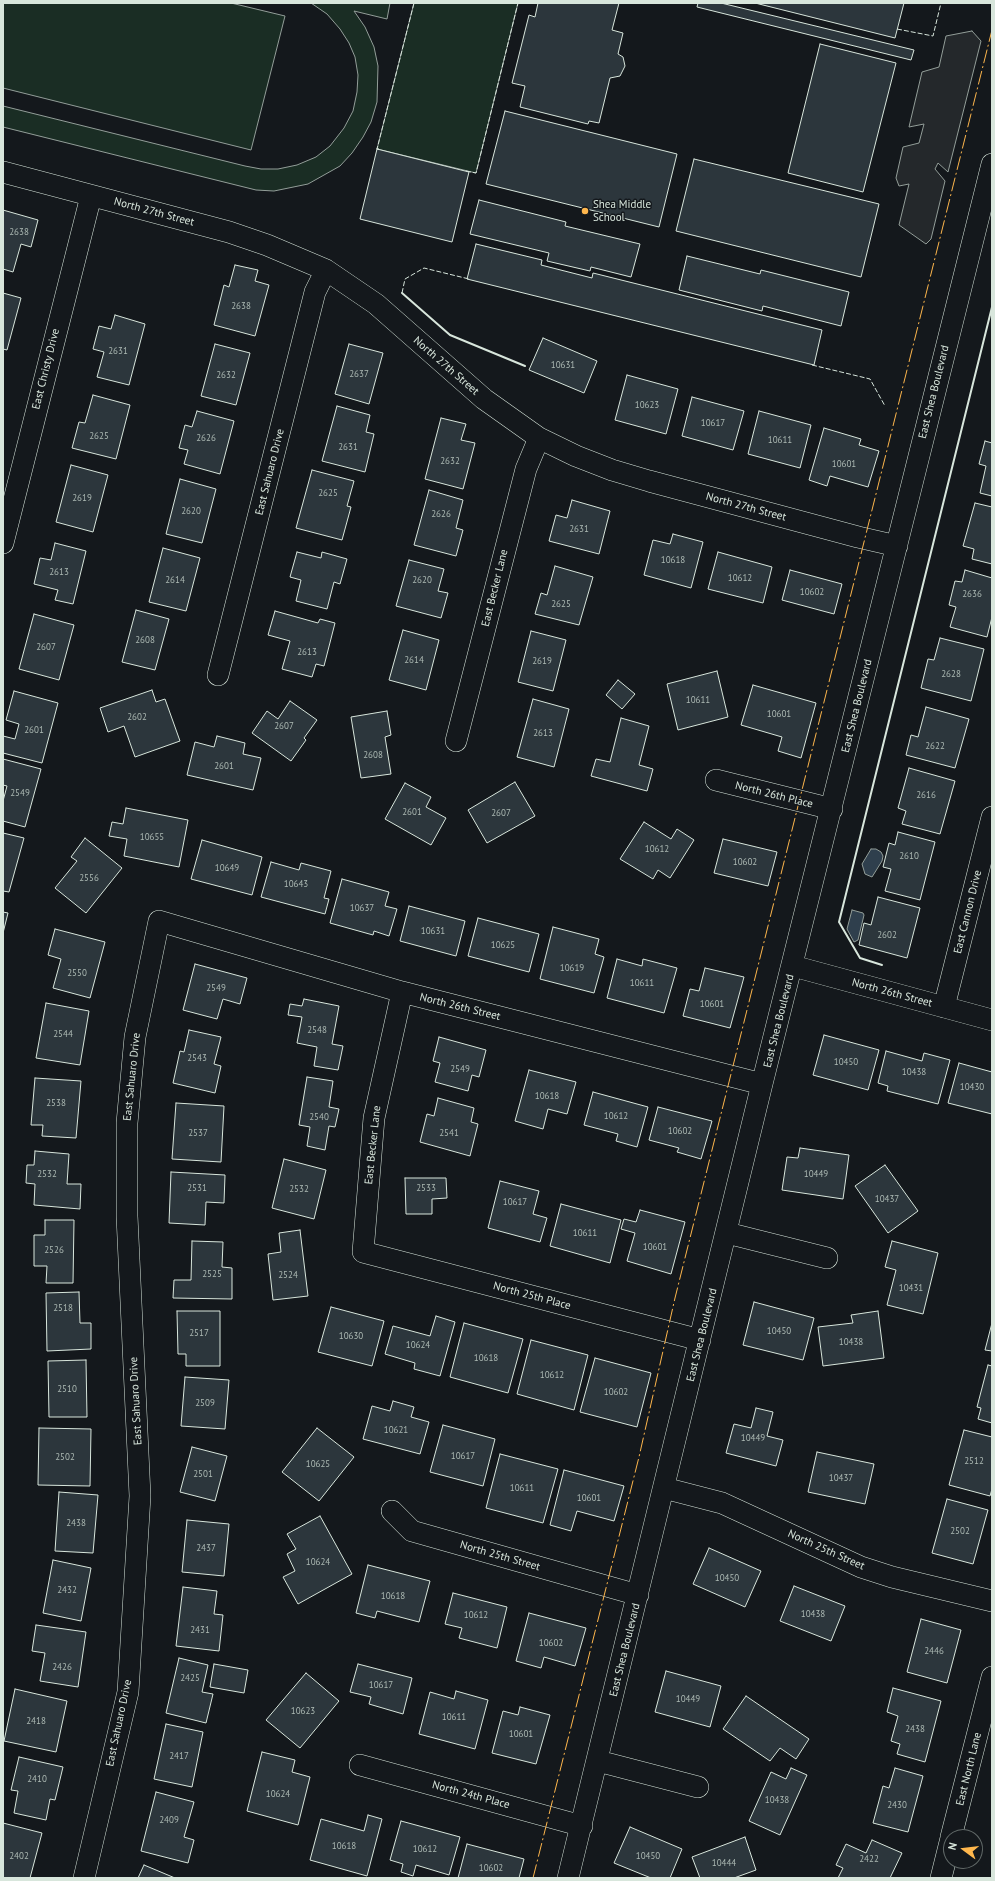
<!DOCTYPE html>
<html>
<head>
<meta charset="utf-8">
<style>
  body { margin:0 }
  #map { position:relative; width:995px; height:1881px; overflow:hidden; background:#14181c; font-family:"PT Sans",sans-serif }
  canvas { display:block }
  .frame { position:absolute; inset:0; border:4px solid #d8e6dc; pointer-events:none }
  .north { position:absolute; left:943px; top:1829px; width:40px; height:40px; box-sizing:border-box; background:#14181c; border:1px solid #626a69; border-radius:50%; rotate:285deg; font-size:11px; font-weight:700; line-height:16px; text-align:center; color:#d8e6dc }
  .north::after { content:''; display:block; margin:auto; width:14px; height:18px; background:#ffb74d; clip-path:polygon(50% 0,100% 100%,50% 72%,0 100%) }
</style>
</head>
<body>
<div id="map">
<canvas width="995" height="1881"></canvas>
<div class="frame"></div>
<div class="north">N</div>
</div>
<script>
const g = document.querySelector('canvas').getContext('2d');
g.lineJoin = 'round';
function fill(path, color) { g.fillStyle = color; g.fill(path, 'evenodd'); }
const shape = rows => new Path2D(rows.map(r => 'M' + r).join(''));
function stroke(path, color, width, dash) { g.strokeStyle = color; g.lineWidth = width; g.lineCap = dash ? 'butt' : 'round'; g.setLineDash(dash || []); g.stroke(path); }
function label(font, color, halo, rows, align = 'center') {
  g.font = font + ' "PT Sans",sans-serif'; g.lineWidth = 3; g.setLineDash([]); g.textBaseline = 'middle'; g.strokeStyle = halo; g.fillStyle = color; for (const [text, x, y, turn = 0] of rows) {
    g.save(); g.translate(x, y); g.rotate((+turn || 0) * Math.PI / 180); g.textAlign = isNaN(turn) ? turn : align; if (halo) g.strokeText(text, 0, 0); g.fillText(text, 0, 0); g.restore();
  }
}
const green = shape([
  [3,3,231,3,285,16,251,150,3,88,3,3],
  [311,3,390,3,387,19,354,11,365,27,374,47,378,66,377,102,371,122,363,137,352,153,340,166,308,184,274,191,256,190,3,127,3,106,245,166,261,169,278,169,297,165,316,157,330,146,344,128,353,111,357,92,358,75,355,57,349,43,340,29,327,14,311,3],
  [414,3,518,3,476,173,377,149,414,3]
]);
fill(green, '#1a2d24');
stroke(green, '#939e99', 1);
const parking = shape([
  [972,31,981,41,948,172,938,163,935,169,945,181,931,239,926,244,899,225,909,184,899,186,896,178,903,147,919,143,924,124,909,127,922,72,939,67,946,36,972,31]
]);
fill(parking, '#24282b');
stroke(parking, '#939e99', 1);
const water = shape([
  [871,849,876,849,881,852,883,856,882,861,872,877,865,874,862,864,871,849],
  [852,910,863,913,864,915,858,940,854,942,847,929,852,910]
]);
fill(water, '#2f3f4d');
stroke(water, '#939e99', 1);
const building = shape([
  [538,3,619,3,612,30,623,33,618,54,623,57,625,66,620,76,610,78,599,123,589,121,588,124,520,107,525,86,512,83,529,15,535,17,538,3],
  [698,3,721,3,914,50,911,60,697,7,698,3],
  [755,3,904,3,895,38,755,3],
  [820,44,896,63,863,192,788,173,820,44],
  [505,111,677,154,659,227,486,184,505,111],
  [377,149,469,172,452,242,360,219,377,149],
  [694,159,879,204,861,277,676,231,694,159],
  [479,200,566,222,565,226,640,244,631,277,591,267,590,271,547,261,549,253,470,234,479,200],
  [3,210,38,220,31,247,21,244,13,272,3,269,3,210],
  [476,244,542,260,541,265,592,278,593,273,822,330,814,365,467,279,476,244],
  [687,256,760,274,761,270,849,292,841,326,763,306,762,311,679,290,687,256],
  [235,265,258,270,255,281,269,285,255,336,214,325,224,285,229,287,235,265],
  [3,293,21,298,7,350,3,349,3,293],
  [115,315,145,324,129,385,97,377,104,352,93,349,99,326,111,329,115,315],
  [543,338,597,361,584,393,529,370,543,338],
  [215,344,250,353,236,405,201,396,215,344],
  [349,344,383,353,369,404,335,394,349,344],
  [627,375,678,389,666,434,615,420,627,375],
  [93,395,130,405,116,459,72,448,79,422,85,423,93,395],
  [692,397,744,411,733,450,682,436,692,397],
  [337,406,370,415,366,432,374,434,365,472,322,461,337,406],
  [197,411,234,421,220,474,184,464,188,450,179,448,185,425,192,427,197,411],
  [759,411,811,425,800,468,748,454,759,411],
  [441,418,466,424,461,440,475,443,463,489,425,479,441,418],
  [824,428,861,439,859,445,879,451,868,487,830,476,827,486,809,480,824,428],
  [985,441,992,443,992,496,980,493,986,466,979,464,985,441],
  [71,465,108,475,93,532,56,522,71,465],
  [312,470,354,481,347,506,351,507,342,540,296,528,312,470],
  [180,479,216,489,202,543,166,534,180,479],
  [429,490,463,500,456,528,463,530,456,556,414,545,429,490],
  [572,500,610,511,599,554,549,541,556,515,567,518,572,500],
  [975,503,992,507,992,564,972,559,974,549,963,546,975,503],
  [673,534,703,542,691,588,644,575,653,540,670,544,673,534],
  [55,543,86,551,73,604,55,600,58,590,34,584,40,558,51,560,55,543],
  [163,548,200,558,186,611,149,602,163,548],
  [297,552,321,558,322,552,347,559,340,584,334,582,327,609,296,601,301,580,290,577,297,552],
  [718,552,772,567,763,603,708,589,718,552],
  [409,560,444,569,438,591,448,593,441,618,396,606,409,560],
  [555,566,593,577,579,625,535,614,541,593,547,595,555,566],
  [790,570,842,584,834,614,782,600,790,570],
  [965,570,992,578,992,617,987,637,950,627,956,607,949,605,955,581,962,582,965,570],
  [136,610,169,619,155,670,122,662,136,610],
  [275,611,318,623,320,619,335,623,324,666,316,664,312,677,282,669,290,641,268,635,275,611],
  [34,614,74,625,59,680,19,669,34,614],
  [403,630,439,640,426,690,389,680,403,630],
  [531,631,566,640,553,691,518,682,531,631],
  [940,638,984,649,971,701,921,688,928,659,934,660,940,638],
  [717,671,728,717,678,730,667,684,717,671],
  [618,680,635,694,622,709,606,695,618,680],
  [753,685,816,703,801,758,778,751,782,737,741,725,753,685],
  [152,690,156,702,165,699,180,741,135,757,124,726,108,732,100,708,152,690],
  [14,691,58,703,42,763,3,753,3,736,15,739,19,724,6,720,14,691],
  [533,699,569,709,554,767,517,757,533,699],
  [290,701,317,720,304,738,306,740,291,761,252,733,267,711,278,719,290,701],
  [926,707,969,719,955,768,906,755,911,735,918,737,926,707],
  [387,711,391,735,385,737,391,774,361,778,351,717,387,711],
  [621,718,649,726,639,765,653,769,647,791,591,776,596,759,610,762,621,718],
  [217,736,245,743,243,754,261,758,253,790,187,775,195,742,214,747,217,736],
  [3,759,41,769,25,827,3,821,3,801,7,786,3,785,3,759],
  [909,768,955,781,940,834,902,824,906,811,898,808,909,768],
  [515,782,535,816,487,843,468,810,515,782],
  [405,783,431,797,426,807,446,818,431,845,385,819,405,783],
  [126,808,188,820,179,867,124,856,127,839,109,836,112,822,123,824,126,808],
  [644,822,671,839,677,829,694,840,670,878,658,870,653,879,620,859,644,822],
  [898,832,935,842,920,900,885,891,891,869,883,867,889,843,895,845,898,832],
  [3,833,24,838,9,892,3,891,3,833],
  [85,838,122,868,86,913,55,888,77,861,71,857,85,838],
  [723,839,777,852,768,886,714,873,723,839],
  [202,840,262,857,252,895,191,879,202,840],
  [271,862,299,870,301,863,331,871,324,898,329,899,325,914,261,897,271,862],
  [342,879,389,892,385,906,397,909,389,936,374,931,373,935,330,923,342,879],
  [878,897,920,908,907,958,859,945,864,923,871,925,878,897],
  [409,906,465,921,456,956,400,941,409,906],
  [3,912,8,913,3,933,3,912],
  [478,918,539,934,529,972,468,956,478,918],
  [553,927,599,939,595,954,604,957,594,993,540,979,553,927],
  [55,929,105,942,90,998,53,988,61,959,48,955,55,929],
  [617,959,642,966,643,959,677,968,664,1013,607,998,617,959],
  [195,964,247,978,240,1004,223,999,217,1019,183,1010,195,964],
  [705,968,744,977,730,1028,683,1016,690,989,699,991,705,968],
  [304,999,339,1006,332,1044,343,1046,338,1070,314,1066,317,1047,297,1043,302,1017,288,1015,290,1004,302,1006,304,999],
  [46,1003,89,1011,80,1065,36,1058,46,1003],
  [189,1030,221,1037,214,1064,221,1066,215,1093,173,1083,180,1051,184,1052,189,1030],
  [824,1035,879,1050,868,1090,813,1075,824,1035],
  [439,1037,486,1050,479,1077,472,1075,468,1091,435,1082,440,1063,433,1061,439,1037],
  [886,1051,922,1061,924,1053,950,1060,938,1104,887,1091,888,1086,878,1083,886,1051],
  [959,1063,992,1072,992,1114,948,1103,959,1063],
  [529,1070,576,1082,567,1114,548,1109,543,1129,515,1121,529,1070],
  [307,1077,333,1081,329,1107,339,1109,335,1127,329,1126,325,1150,307,1146,310,1127,299,1125,307,1077],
  [35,1078,81,1081,76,1138,42,1136,43,1125,31,1125,35,1078],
  [593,1092,648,1107,637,1147,616,1141,618,1134,584,1125,593,1092],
  [438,1098,474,1108,471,1122,478,1124,470,1156,420,1142,427,1114,434,1116,438,1098],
  [176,1103,224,1106,221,1162,172,1159,176,1103],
  [658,1107,712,1121,701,1159,677,1152,679,1148,649,1140,658,1107],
  [800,1148,849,1155,843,1199,782,1190,787,1157,798,1158,800,1148],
  [35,1151,69,1154,67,1184,81,1184,80,1209,34,1205,35,1184,26,1183,27,1165,34,1165,35,1151],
  [284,1159,326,1170,314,1219,272,1208,284,1159],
  [885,1165,918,1211,888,1233,855,1186,885,1165],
  [171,1172,225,1175,224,1203,206,1202,205,1225,169,1223,171,1172],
  [405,1178,446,1178,447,1198,432,1199,432,1214,406,1214,405,1178],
  [500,1181,539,1191,533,1214,547,1218,540,1242,488,1228,500,1181],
  [561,1204,621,1220,610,1263,550,1246,561,1204],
  [640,1210,685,1222,671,1274,627,1261,635,1233,621,1229,624,1219,636,1222,640,1210],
  [45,1220,74,1220,73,1283,46,1283,47,1266,34,1266,34,1235,45,1235,45,1220],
  [300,1230,308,1296,273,1300,268,1254,281,1252,279,1233,300,1230],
  [192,1241,223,1242,222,1267,232,1268,232,1299,173,1298,174,1280,191,1280,192,1241],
  [892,1241,938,1253,923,1314,887,1305,896,1270,885,1267,892,1241],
  [79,1292,80,1323,91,1323,91,1349,47,1351,46,1293,79,1292],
  [754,1302,814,1318,803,1360,743,1345,754,1302],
  [331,1307,384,1321,372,1366,318,1352,331,1307],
  [177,1311,220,1311,220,1366,186,1366,186,1354,178,1354,177,1311],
  [878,1311,884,1358,823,1366,818,1327,853,1323,851,1315,878,1311],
  [436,1316,455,1322,440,1376,414,1369,415,1363,385,1354,393,1326,430,1336,436,1316],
  [464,1323,523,1339,508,1393,450,1377,464,1323],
  [992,1323,992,1351,985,1350,992,1323],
  [531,1340,588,1355,574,1410,517,1394,531,1340],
  [595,1358,651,1373,637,1427,580,1412,595,1358],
  [86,1360,87,1417,49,1417,48,1361,86,1360],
  [988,1365,992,1366,992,1423,978,1419,981,1408,977,1407,988,1365],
  [185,1377,229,1380,225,1429,181,1426,185,1377],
  [393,1401,414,1407,411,1417,429,1422,420,1454,363,1439,372,1406,390,1411,393,1401],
  [756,1408,773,1412,767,1436,783,1440,776,1466,726,1453,734,1424,751,1428,756,1408],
  [443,1425,495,1439,483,1486,430,1472,443,1425],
  [39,1428,91,1429,90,1486,38,1485,39,1428],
  [317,1428,354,1457,319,1501,282,1472,317,1428],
  [964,1430,992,1437,992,1489,990,1496,949,1485,964,1430],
  [192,1447,227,1456,215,1501,180,1492,192,1447],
  [817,1452,874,1464,865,1504,808,1492,817,1452],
  [500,1454,558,1469,543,1523,486,1508,500,1454],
  [564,1470,624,1486,614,1521,577,1511,571,1531,550,1525,564,1470],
  [59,1492,98,1495,93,1553,55,1551,59,1492],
  [947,1499,988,1510,973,1564,932,1553,947,1499],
  [320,1516,352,1574,298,1604,283,1577,295,1571,287,1554,296,1549,287,1534,320,1516],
  [187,1520,229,1524,224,1576,182,1572,187,1520],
  [709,1548,761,1571,745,1607,693,1584,709,1548],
  [53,1560,91,1568,81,1621,43,1613,53,1560],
  [368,1565,430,1581,419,1622,377,1611,375,1618,356,1613,368,1565],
  [794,1586,845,1606,831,1641,780,1621,794,1586],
  [183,1587,217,1591,214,1614,223,1615,219,1651,176,1646,183,1587],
  [453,1593,507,1607,497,1648,459,1638,462,1628,445,1624,453,1593],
  [529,1613,586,1628,575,1666,544,1657,541,1668,516,1661,529,1613],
  [921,1619,961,1630,947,1683,907,1672,921,1619],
  [36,1625,86,1632,78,1687,40,1681,45,1653,32,1651,36,1625],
  [179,1658,208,1665,202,1692,213,1694,206,1723,166,1713,179,1658],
  [214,1664,248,1670,244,1693,210,1687,214,1664],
  [358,1664,412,1678,403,1714,369,1704,371,1697,350,1692,358,1664],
  [666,1671,721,1686,710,1727,655,1712,666,1671],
  [306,1673,339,1701,300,1748,266,1720,306,1673],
  [893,1688,941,1701,925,1762,897,1754,900,1744,891,1741,898,1716,887,1712,893,1688],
  [15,1689,67,1701,56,1752,4,1741,15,1689],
  [456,1691,488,1700,475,1749,419,1734,430,1692,454,1699,456,1691],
  [746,1696,809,1739,796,1759,780,1748,770,1761,723,1729,746,1696],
  [520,1707,550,1715,536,1764,492,1753,503,1711,518,1715,520,1707],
  [166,1724,203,1732,192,1787,154,1779,166,1724],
  [262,1752,295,1760,292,1772,310,1777,298,1825,247,1811,262,1752],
  [19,1757,63,1767,55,1800,50,1799,46,1820,14,1813,18,1791,11,1790,19,1757],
  [791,1768,807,1775,780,1835,749,1821,771,1772,786,1779,791,1768],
  [895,1768,923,1776,908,1832,873,1823,883,1786,889,1788,895,1768],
  [156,1792,194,1802,184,1837,194,1840,188,1863,141,1851,156,1792],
  [368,1815,382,1819,367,1876,310,1860,321,1819,364,1831,368,1815],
  [401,1821,460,1837,449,1875,416,1865,413,1876,401,1872,403,1864,390,1860,401,1821],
  [3,1823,42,1833,30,1878,3,1878,3,1823],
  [630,1827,682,1849,670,1878,651,1878,614,1863,630,1827],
  [745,1837,756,1870,734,1878,700,1878,692,1857,745,1837],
  [872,1840,902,1853,890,1878,838,1878,843,1868,836,1865,846,1844,866,1853,872,1840],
  [467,1844,524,1859,519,1878,458,1878,467,1844],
  [144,1865,175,1878,138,1878,144,1865]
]);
fill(building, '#2c363c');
stroke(building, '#d8e6dc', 1);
const minor = shape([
  [3,172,229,232,267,245,326,270,376,304,484,399,539,438,576,456,612,470,649,481,858,537,897,546],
  [3,543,91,196],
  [218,675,315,292,326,270],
  [456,741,526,469,539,438],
  [716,780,832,809],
  [793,966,992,1020],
  [402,992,374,1118,363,1252,700,1340],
  [944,1007,992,817],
  [727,1233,827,1258],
  [664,1488,722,1503,861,1567,892,1577,992,1601],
  [392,1511,412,1531,638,1595],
  [598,1761,698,1787],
  [360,1765,582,1826],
  [951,1837,992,1677],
  [84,1878,128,1692,140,1496,127,1216,127,1123,135,1037,159,921,402,992,762,1084],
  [568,1878,762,1084,992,164],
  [941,1878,951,1838]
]);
stroke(minor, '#d8e6dc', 22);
stroke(minor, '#14181c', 21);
stroke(shape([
  [897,29,933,36,941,3],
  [379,149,377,149,414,3],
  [466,171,476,173,518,3],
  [402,293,405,279,424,268,469,279],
  [812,365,870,379,885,406]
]), '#d8e6dc', 1, [5, 2]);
stroke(shape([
  [402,293,450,335,525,366],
  [882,965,860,958,839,922,992,307]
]), '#d8e6dc', 2);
stroke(shape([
  [533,1878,639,1457,675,1298,992,30]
]), '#ffb74d', 1, [14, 3, 2, 3]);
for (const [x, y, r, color] of [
  [585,211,4,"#ffb74d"]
]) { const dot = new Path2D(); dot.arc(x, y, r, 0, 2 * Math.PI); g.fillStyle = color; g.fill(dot); stroke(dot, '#14181c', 1.5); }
label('9px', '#adbab4', null, [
  ["2638",19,232],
  ["2638",241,306],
  ["2631",118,351],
  ["10631",563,365],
  ["2637",359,374],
  ["2632",226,375],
  ["10623",647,405],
  ["10617",713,423],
  ["2625",99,436],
  ["2626",206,438],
  ["10611",780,440],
  ["2631",348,447],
  ["2632",450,461],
  ["10601",844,464],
  ["2625",328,493],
  ["2619",82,498],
  ["2620",191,511],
  ["2626",441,514],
  ["2631",579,529],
  ["10618",673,560],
  ["2613",59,572],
  ["10612",740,578],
  ["2614",175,580],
  ["2620",422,580],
  ["10602",812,592],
  ["2636",972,594],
  ["2625",561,604],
  ["2608",145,640],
  ["2607",46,647],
  ["2613",307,652],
  ["2614",414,660],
  ["2619",542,661],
  ["2628",951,674],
  ["10611",698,700],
  ["10601",779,714],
  ["2602",137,717],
  ["2607",284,726],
  ["2601",34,730],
  ["2613",543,733],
  ["2622",935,746],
  ["2608",373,755],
  ["2601",224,766],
  ["2549",20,793],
  ["2616",926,795],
  ["2601",412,812],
  ["2607",501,813],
  ["10655",152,837],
  ["10612",657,849],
  ["2610",909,856],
  ["10602",745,862],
  ["10649",227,868],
  ["2556",89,878],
  ["10643",296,884],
  ["10637",362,908],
  ["10631",433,931],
  ["2602",887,935],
  ["10625",503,945],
  ["10619",572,968],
  ["2550",77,973],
  ["10611",642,983],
  ["2549",216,988],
  ["10601",712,1004],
  ["2548",317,1030],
  ["2544",63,1034],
  ["2543",197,1058],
  ["10450",846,1062],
  ["2549",460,1069],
  ["10438",914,1072],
  ["10430",972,1087],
  ["10618",547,1096],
  ["2538",56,1103],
  ["10612",616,1116],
  ["2540",319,1117],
  ["10602",680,1131],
  ["2537",198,1133],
  ["2541",449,1133],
  ["2532",47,1174],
  ["10449",816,1174],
  ["2531",197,1188],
  ["2533",426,1188],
  ["2532",299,1189],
  ["10437",887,1199],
  ["10617",515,1202],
  ["10611",585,1233],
  ["10601",655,1247],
  ["2526",54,1250],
  ["2525",212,1274],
  ["2524",288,1275],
  ["10431",911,1288],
  ["2518",63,1308],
  ["10450",779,1331],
  ["2517",199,1333],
  ["10630",351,1336],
  ["10438",851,1342],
  ["10624",418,1345],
  ["10618",486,1358],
  ["10612",552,1375],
  ["2510",67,1389],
  ["10602",616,1392],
  ["2509",205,1403],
  ["10621",396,1430],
  ["10449",753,1438],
  ["10617",463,1456],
  ["2502",65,1457],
  ["2512",974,1461],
  ["10625",318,1464],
  ["2501",203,1474],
  ["10437",841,1478],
  ["10611",522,1488],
  ["10601",589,1498],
  ["2438",76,1523],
  ["2502",960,1531],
  ["2437",206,1548],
  ["10624",318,1562],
  ["10450",727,1578],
  ["2432",67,1590],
  ["10618",393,1596],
  ["10438",813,1614],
  ["10612",476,1615],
  ["2431",200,1630],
  ["10602",551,1643],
  ["2446",934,1651],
  ["2426",62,1667],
  ["2425",190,1678],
  ["10617",381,1685],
  ["10449",688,1699],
  ["10623",303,1711],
  ["10611",454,1717],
  ["2418",36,1721],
  ["2438",915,1729],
  ["10601",521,1734],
  ["2417",179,1756],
  ["2410",37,1779],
  ["10624",278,1794],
  ["10438",777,1800],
  ["2430",897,1805],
  ["2409",169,1820],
  ["10618",344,1846],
  ["10612",425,1849],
  ["2402",19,1856],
  ["10450",648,1856],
  ["2422",869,1859],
  ["10444",724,1863],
  ["10602",491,1868]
]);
label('11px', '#d8e6dc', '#14181c', [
  ["Shea Middle",593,205],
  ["School",593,218]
], 'left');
label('11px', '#d8e6dc', '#14181c', [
  ["North 27th Street",154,212,15],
  ["North 27th Street",446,366,41],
  ["East Christy Drive",46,369,-76],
  ["East Shea Boulevard",934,392,-76],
  ["East Sahuaro Drive",270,472,-76],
  ["North 27th Street",746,507,15],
  ["East Becker Lane",495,588,-76],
  ["East Shea Boulevard",857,706,-76],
  ["North 26th Place",774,795,14],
  ["East Cannon Drive",968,912,-76],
  ["North 26th Street",892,993,15],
  ["North 26th Street",460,1007,14],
  ["East Shea Boulevard",779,1021,-76],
  ["East Sahuaro Drive",132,1077,-84],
  ["East Becker Lane",373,1145,-84],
  ["North 25th Place",532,1296,15],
  ["East Shea Boulevard",702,1335,-76],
  ["East Sahuaro Drive",136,1401,-93],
  ["North 25th Street",826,1550,24],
  ["North 25th Street",500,1556,16],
  ["East Shea Boulevard",625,1650,-76],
  ["East Sahuaro Drive",119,1723,-78],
  ["East North Lane",969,1769,-76],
  ["North 24th Place",471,1795,15]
]);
</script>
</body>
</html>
